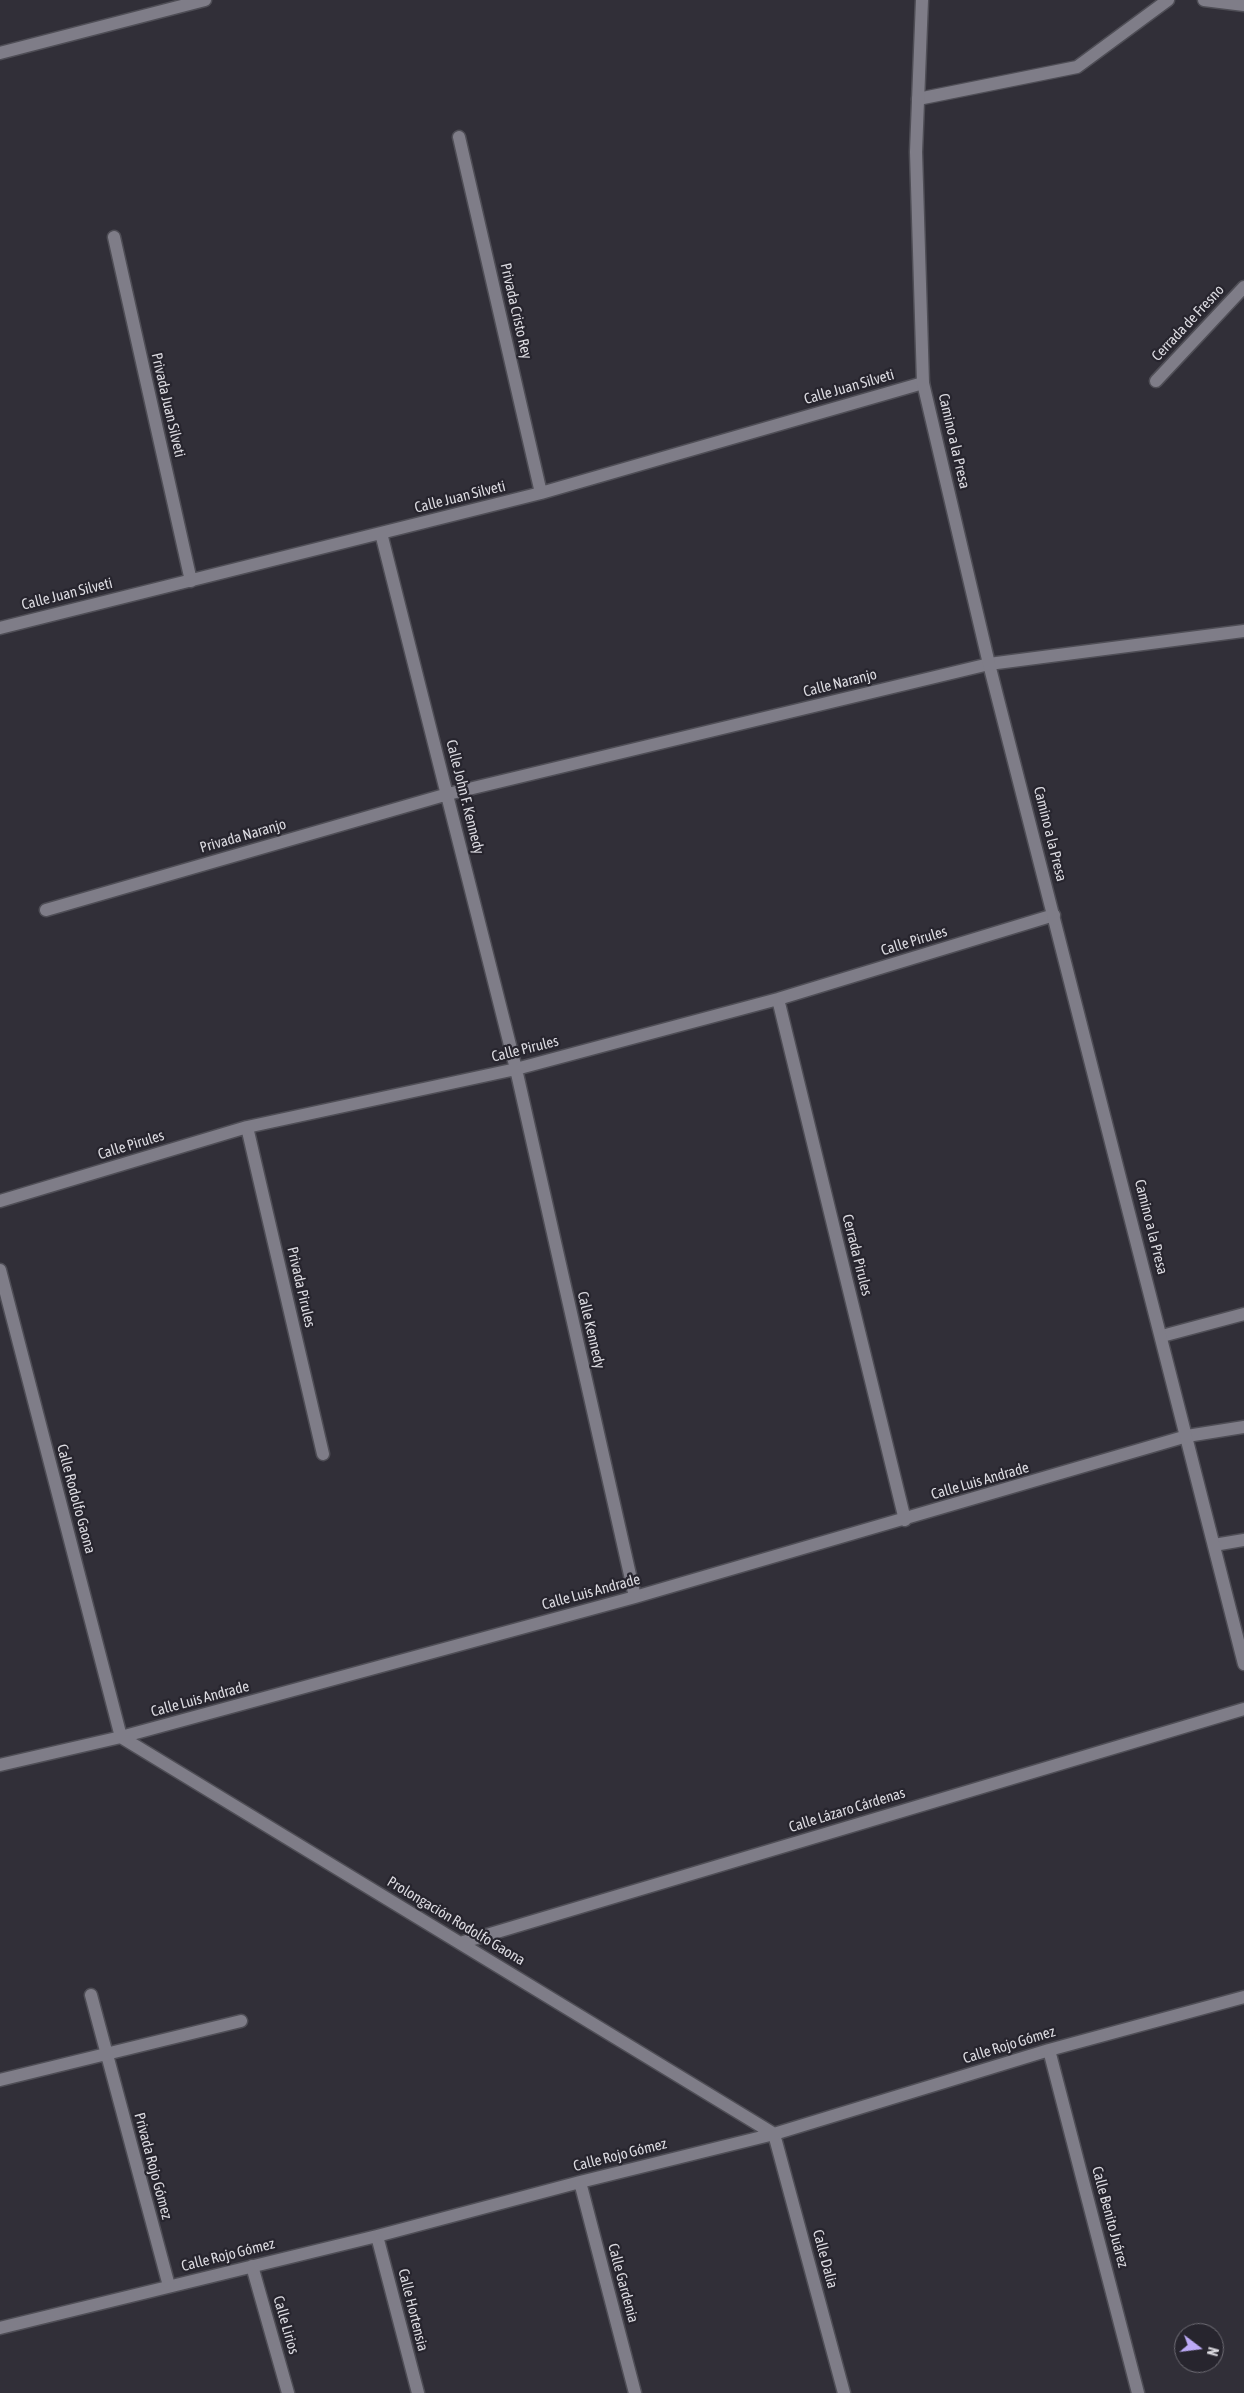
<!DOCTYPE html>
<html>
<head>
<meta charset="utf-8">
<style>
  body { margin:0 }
  #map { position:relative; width:1244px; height:2393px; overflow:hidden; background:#312f38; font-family:"Asap Condensed",sans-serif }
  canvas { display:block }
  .north { position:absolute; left:1174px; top:2323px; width:50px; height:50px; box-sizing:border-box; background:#27252e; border:1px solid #6f6d75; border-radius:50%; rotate:105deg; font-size:14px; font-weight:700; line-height:20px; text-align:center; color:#dbdae0 }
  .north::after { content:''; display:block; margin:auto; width:18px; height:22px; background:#bcaaf6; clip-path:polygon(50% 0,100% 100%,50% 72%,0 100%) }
</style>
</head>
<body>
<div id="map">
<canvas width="1244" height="2393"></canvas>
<div class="north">N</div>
</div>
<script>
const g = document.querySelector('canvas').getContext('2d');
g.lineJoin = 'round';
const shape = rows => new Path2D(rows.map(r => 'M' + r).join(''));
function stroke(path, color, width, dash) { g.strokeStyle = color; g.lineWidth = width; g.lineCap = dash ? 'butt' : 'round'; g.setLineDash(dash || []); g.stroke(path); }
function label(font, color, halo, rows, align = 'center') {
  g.font = font + ' "Asap Condensed",sans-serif'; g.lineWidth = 4.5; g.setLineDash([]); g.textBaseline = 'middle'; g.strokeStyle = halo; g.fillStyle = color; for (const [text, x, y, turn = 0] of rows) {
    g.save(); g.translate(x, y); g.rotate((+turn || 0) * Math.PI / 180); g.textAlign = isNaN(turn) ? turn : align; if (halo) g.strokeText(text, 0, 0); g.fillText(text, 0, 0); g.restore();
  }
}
const minor = shape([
  [1204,0,1244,5],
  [0,53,205,0],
  [918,99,1077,67,1168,0],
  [459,137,541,493],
  [114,237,191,581],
  [1156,381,1244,287],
  [381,533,516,1069,635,1597],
  [0,628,541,493,923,383],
  [46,910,448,794,989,664,1244,631],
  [778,999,905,1520],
  [247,1127,323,1454],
  [0,1201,247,1127,516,1069,778,999,1054,915],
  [0,1270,121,1737,774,2134,844,2393],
  [1162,1336,1244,1314],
  [1214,1545,1244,1540],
  [0,1765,121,1737,635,1597,1187,1436,1244,1427],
  [460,1943,1244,1709],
  [91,1995,169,2286],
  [1049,2050,1138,2393],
  [0,2080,241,2021],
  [580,2182,635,2393],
  [377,2236,418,2393],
  [252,2266,288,2393],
  [0,2328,377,2236,580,2182,774,2134,1049,2050,1244,1997]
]);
const tertiary = shape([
  [922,0,916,152,923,383,989,664,1244,1664]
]);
stroke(minor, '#4f4e56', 15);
stroke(tertiary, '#4f4e56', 15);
stroke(minor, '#7f7d88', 12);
stroke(tertiary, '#7f7d88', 12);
label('15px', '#dbdae0', '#27252e', [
  ["Privada Cristo Rey",516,311,77],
  ["Cerrada de Fresno",1188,323,-47],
  ["Calle Juan Silveti",849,387,-16],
  ["Privada Juan Silveti",168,405,77],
  ["Camino a la Presa",954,441,77],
  ["Calle Juan Silveti",460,497,-14],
  ["Calle Juan Silveti",67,594,-14],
  ["Calle Naranjo",840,683,-14],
  ["Calle John F. Kennedy",465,797,76],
  ["Camino a la Presa",1050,834,76],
  ["Privada Naranjo",243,836,-16],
  ["Calle Pirules",914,941,-17],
  ["Calle Pirules",525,1049,-14],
  ["Calle Pirules",131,1145,-17],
  ["Camino a la Presa",1151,1227,76],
  ["Cerrada Pirules",857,1255,76],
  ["Privada Pirules",301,1287,77],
  ["Calle Kennedy",591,1330,77],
  ["Calle Luis Andrade",980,1481,-16],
  ["Calle Rodolfo Gaona",76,1499,75],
  ["Calle Luis Andrade",591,1592,-15],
  ["Calle Luis Andrade",200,1699,-15],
  ["Calle Lázaro Cárdenas",847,1810,-17],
  ["Prolongación Rodolfo Gaona",456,1921,31],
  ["Calle Rojo Gómez",1009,2045,-17],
  ["Calle Rojo Gómez",620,2155,-14],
  ["Privada Rojo Gómez",153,2166,75],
  ["Calle Benito Juárez",1110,2217,75],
  ["Calle Rojo Gómez",228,2255,-14],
  ["Calle Dalia",825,2259,75],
  ["Calle Gardenia",623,2283,75],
  ["Calle Hortensia",413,2310,76],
  ["Calle Lirios",286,2325,74]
]);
</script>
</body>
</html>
